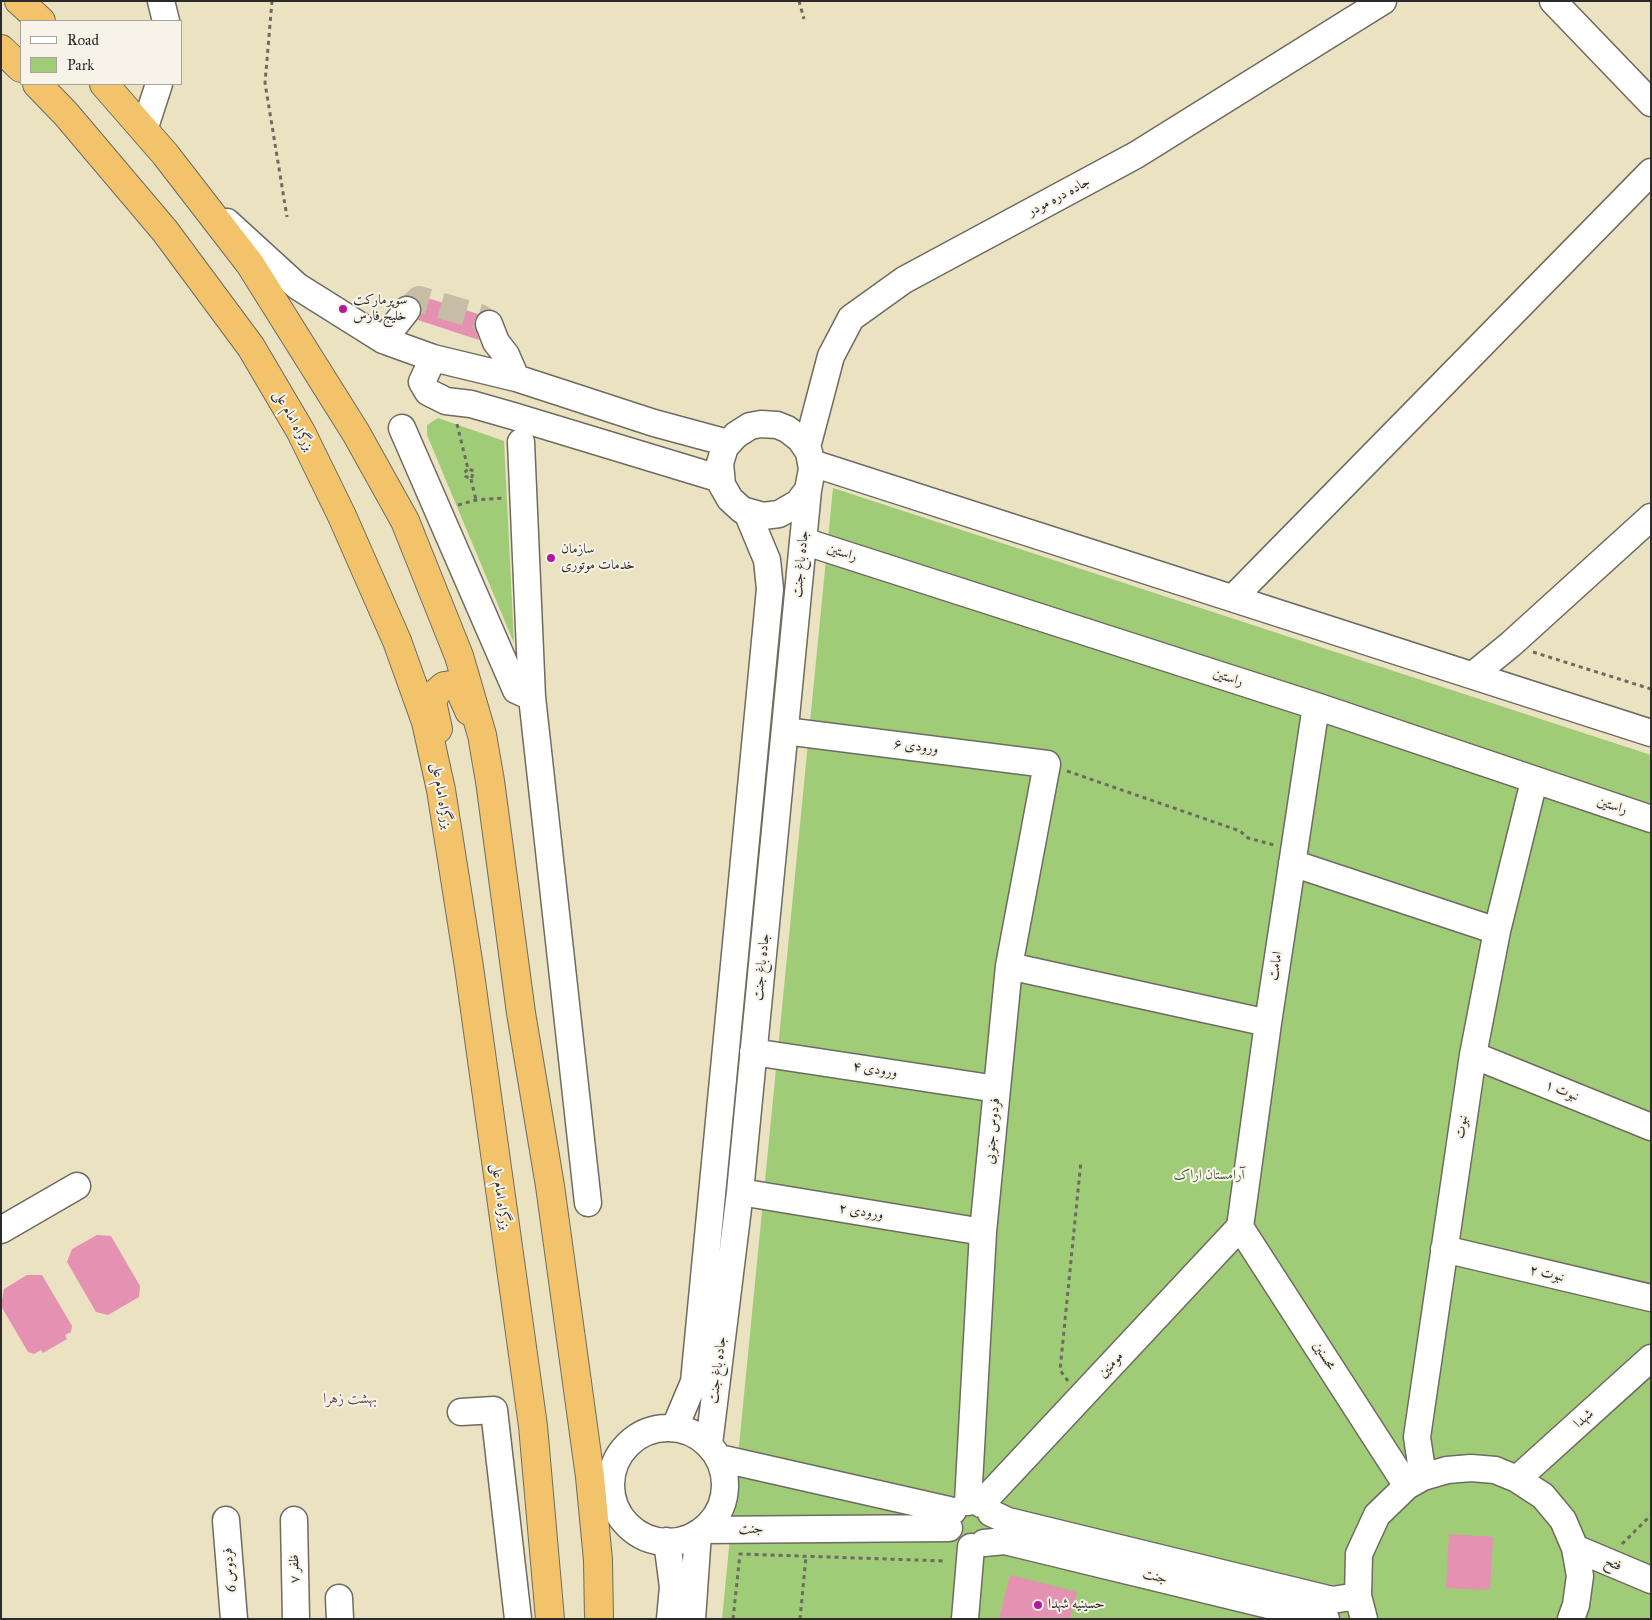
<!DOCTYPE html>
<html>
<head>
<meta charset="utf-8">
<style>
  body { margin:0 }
  #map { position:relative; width:1652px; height:1620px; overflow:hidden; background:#ebe2c2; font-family:"IM FELL Great Primer",serif }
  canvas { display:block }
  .frame { position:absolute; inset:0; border:2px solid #2b2b2b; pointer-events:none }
  .legend { position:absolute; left:20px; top:20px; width:162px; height:65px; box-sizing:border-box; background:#f7f3e8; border:1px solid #a5a39c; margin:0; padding:6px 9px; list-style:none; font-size:15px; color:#2b2b2b }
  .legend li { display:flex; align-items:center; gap:10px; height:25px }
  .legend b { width:25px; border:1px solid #a5a39c }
</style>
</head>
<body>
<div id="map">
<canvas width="1652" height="1620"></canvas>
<div class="frame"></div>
<ul class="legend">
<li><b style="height:6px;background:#fff"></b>Road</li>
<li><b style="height:14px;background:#a0cb77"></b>Park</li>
</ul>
</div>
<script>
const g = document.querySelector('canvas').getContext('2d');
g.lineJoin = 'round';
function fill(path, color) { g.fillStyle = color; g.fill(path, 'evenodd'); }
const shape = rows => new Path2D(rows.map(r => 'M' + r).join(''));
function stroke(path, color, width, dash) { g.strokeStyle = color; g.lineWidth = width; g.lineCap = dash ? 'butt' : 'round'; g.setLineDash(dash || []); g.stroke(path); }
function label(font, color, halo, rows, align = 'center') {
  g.font = font + ' "IM FELL Great Primer",Amiri,serif'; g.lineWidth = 4; g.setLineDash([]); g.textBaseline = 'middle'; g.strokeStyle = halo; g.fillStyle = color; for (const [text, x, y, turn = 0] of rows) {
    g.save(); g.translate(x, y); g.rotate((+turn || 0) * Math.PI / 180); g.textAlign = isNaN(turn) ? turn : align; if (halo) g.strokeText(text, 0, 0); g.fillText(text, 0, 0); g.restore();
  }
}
fill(shape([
  [438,418,504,441,514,643,427,435,427,425],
  [833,488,1651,755,1651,1619,722,1619]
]), '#a0cb77');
fill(shape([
  [412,293,478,314,474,322,479,340,418,320,422,313,421,305,411,296],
  [97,1235,111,1236,140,1286,139,1297,108,1315,96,1312,67,1262,72,1249],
  [27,1275,42,1275,72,1326,71,1332,65,1335,67,1339,43,1353,41,1350,34,1354,28,1352,1,1306,4,1289],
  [1449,1534,1493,1537,1490,1590,1446,1588],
  [1010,1575,1077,1592,1070,1619,999,1619]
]), '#e591b2');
stroke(shape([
  [407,310,419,299,480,317,489,324]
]), '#c5bda4', 26, [26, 13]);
const minor = shape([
  [161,1,166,21],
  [1553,1,1651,103],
  [144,130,159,84],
  [227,222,297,286,383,340,433,358,516,378,654,423,728,443],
  [489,324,496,342,506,355,516,378],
  [383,340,407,310],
  [433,358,422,382,428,392,446,401,471,404,513,416,721,479],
  [402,428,516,690,532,697],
  [521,442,532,697,588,1203],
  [807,447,831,356,851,318,904,280,1136,155,1383,1],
  [812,463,1651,733],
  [803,541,1316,706,1651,819],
  [1233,598,1651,172],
  [1473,675,1511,644,1651,517],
  [785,731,1047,764,1009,966,983,1232,968,1502],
  [1292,863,1497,931],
  [1009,966,1268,1023],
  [753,1052,997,1089],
  [1473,1055,1651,1127],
  [740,1192,983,1232],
  [1240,1227,1268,1023,1316,706],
  [1240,1227,1407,1486],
  [1,1230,77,1186],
  [1444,1249,1651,1298],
  [461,1412,494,1410,518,1619],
  [675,1427,694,1382,770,589,767,560,747,512],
  '611 1485a57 57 0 1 1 114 0a57 57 0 1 1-114 0Z',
  [709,1444,740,1192,808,490,812,469,809,452,800,439,787,429,777,425,761,424,750,426,736,435,725,447,720,463,722,485,730,499,742,510,763,516,779,514,798,503,808,490],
  [719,1458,953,1511],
  [1423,1477,1417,1437,1473,1055,1497,931,1534,781],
  [1517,1479,1651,1358],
  [981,1504,1240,1227],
  [991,1513,1008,1521,1332,1600,1358,1596],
  [226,1520,234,1619],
  [294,1520,296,1619],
  [703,1530,949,1528],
  [667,1541,673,1587,670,1619],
  [984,1543,1005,1541,1326,1619],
  [1575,1548,1651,1580],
  [339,1598,340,1619],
  [692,1619,698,1533],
  [965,1619,971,1547],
  [1364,1619,1358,1596,1359,1554,1377,1515,1407,1486,1423,1477,1447,1470,1471,1468,1495,1470,1517,1479,1543,1496,1563,1520,1575,1548,1580,1576,1576,1605,1571,1619]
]);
const highway = shape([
  [19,1,41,21],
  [1,49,21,68],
  [37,84,66,114,165,231,251,347,301,432,342,516,397,641,426,722,441,790,469,967,533,1426,550,1619],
  [104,84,165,154,250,264,356,433,405,521,459,656,482,735,490,781,521,1013,550,1186,590,1477,598,1560,599,1619],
  [438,729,432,702,436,693,444,686,451,685,459,688,469,711]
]);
stroke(minor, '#6e6b60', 29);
stroke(highway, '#6e6b60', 30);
stroke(shape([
  [272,1,265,83,287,217],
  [799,1,804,19],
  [457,424,468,469,474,471,471,479,465,476,464,473,468,469],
  [471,479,476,500],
  [458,505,476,500,504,498],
  [1533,652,1651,689],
  [1067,771,1240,831,1248,838,1274,845],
  [1068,1381,1060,1370,1081,1161],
  [1622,1544,1651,1515],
  [733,1619,740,1554,945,1561],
  [800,1619,806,1556]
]), '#6e6b60', 3, [4, 4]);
stroke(minor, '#fff', 26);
stroke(highway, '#f2c36a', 28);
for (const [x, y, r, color] of [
  [343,309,5,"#b5179e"],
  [551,558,5,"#b5179e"],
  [1038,1605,5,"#b5179e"]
]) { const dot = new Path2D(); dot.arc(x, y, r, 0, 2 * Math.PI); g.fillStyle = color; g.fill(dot); stroke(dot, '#f7f3e8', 2); }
label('14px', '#2b2b2b', '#f7f3e8', [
  ["جاده دره مودر",1059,197,-28],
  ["بزرگراه امام علی",293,421,61],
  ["راستین",842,553,18],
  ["جاده باغ جنت",801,564,-84],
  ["راستین",1228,678,18],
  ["ورودی ۶",916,747,7],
  ["بزرگراه امام علی",441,796,81],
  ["راستین",1612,806,18],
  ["امامت",1276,966,-81],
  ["جاده باغ جنت",762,967,-84],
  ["ورودی ۴",875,1070,9],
  ["نبوت ۱",1562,1091,22],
  ["نبوت",1462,1127,-82],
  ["فردوس جنوبی",993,1131,-85],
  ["بزرگراه امام علی",500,1197,82],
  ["ورودی ۲",861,1212,9],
  ["نبوت ۲",1547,1274,13],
  ["محسنین",1324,1356,57],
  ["مومنین",1111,1365,-47],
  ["جاده باغ جنت",718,1370,-83],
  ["شهدا",1584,1419,-42],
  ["جنت",751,1530],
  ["فتح",1613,1564,23],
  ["ظفر ۷",295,1569,-91],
  ["فردوس 6",230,1570,-95],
  ["جنت",1155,1577,14]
]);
label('14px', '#2b2b2b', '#f7f3e8', [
  ["سوپرمارکت",353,301],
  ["خلیج فارس",353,317],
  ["سازمان",561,550],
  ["خدمات موتوری",561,566],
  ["حسینیه شهدا",1048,1605]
], 'left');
label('14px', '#4e5b42', '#f7f3e8', [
  ["آرامستان اراک",1209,1176]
]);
label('15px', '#6c4f5a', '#f7f3e8', [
  ["بهشت زهرا",350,1399]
]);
</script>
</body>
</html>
